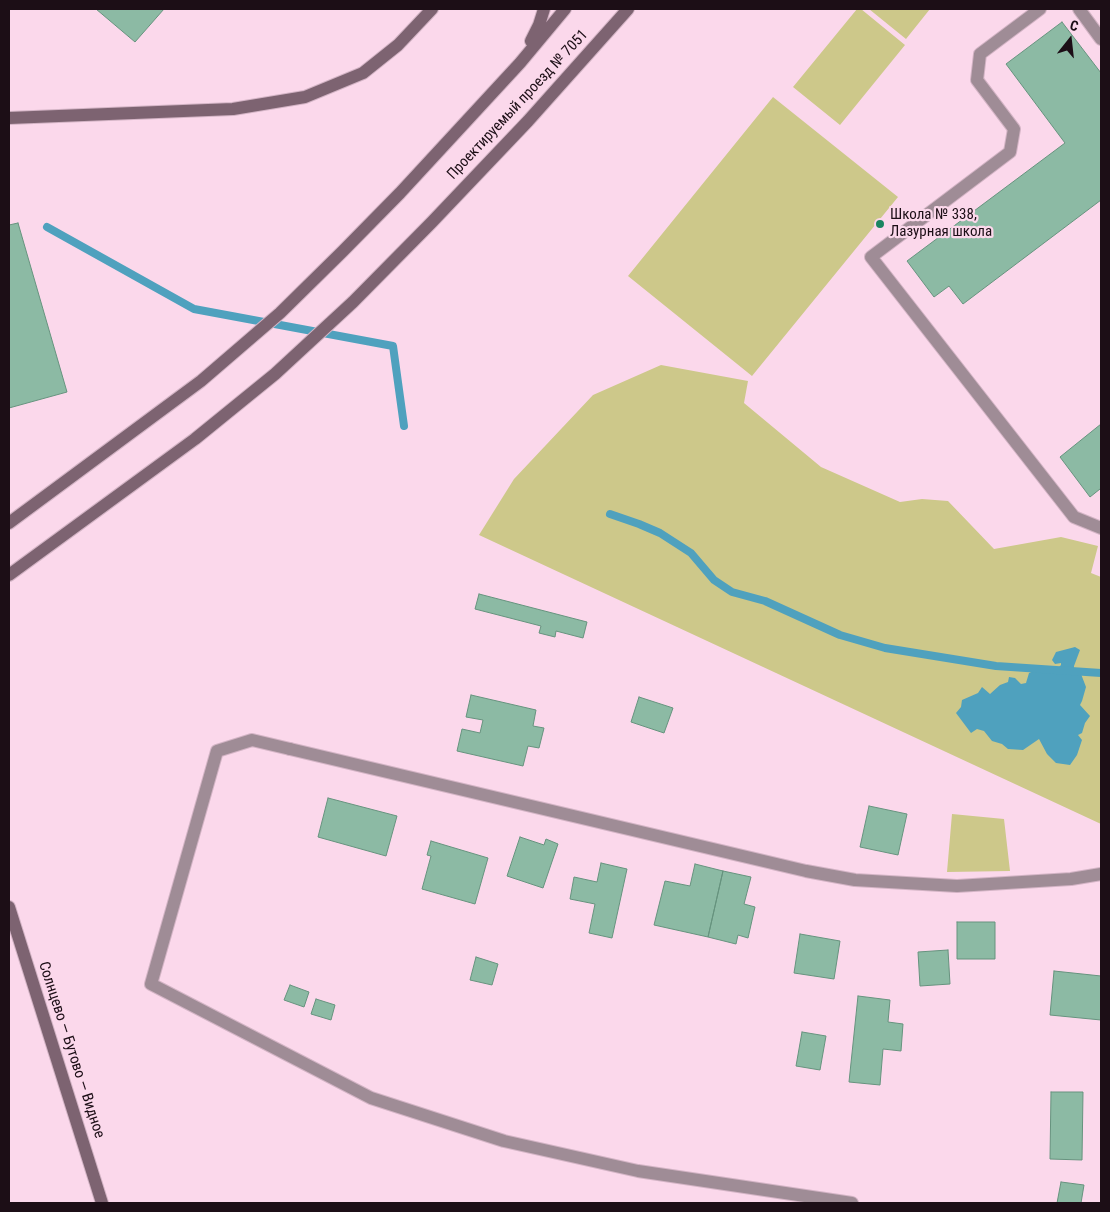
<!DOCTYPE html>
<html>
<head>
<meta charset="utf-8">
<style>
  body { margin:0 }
  #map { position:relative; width:1110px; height:1212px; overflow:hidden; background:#fbd8eb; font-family:"Roboto Condensed",sans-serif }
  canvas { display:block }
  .frame { position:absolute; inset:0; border:10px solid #1c0e16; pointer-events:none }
  .north { position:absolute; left:1045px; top:15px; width:50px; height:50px; -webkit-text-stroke:4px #fbd8eb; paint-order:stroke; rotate:16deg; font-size:14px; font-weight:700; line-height:20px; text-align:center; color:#1c0e16 }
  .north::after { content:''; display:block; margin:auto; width:18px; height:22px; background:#1c0e16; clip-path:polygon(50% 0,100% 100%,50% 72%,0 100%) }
</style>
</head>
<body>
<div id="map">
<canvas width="1110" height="1212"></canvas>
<div class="frame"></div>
<div class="north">С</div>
</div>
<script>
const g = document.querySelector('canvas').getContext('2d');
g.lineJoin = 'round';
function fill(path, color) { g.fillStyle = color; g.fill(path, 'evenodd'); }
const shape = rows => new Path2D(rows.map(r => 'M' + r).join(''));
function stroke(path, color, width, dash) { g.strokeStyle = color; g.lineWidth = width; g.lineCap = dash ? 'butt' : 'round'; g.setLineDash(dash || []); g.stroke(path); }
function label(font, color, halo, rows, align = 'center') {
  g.font = font + ' "Roboto Condensed",sans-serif'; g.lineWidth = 4.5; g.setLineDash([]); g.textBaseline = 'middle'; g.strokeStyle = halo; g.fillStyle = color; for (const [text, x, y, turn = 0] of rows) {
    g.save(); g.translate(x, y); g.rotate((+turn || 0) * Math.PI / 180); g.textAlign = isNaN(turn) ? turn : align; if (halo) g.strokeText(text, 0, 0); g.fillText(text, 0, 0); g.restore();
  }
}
fill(shape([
  [857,9,861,9,905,45,840,125,793,87],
  [869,9,930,9,906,39],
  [773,97,898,197,752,376,628,276],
  [661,365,748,381,744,403,821,467,900,502,922,499,948,501,994,549,1061,537,1098,546,1091,573,1101,577,1101,824,479,535,514,479,593,395],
  [952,814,1004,819,1010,871,947,872]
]), '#cdc88a');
fill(shape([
  [1075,647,1080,650,1074,666,1074,670,1076,673,1081,674,1086,687,1082,701,1080,705,1090,716,1085,723,1082,733,1078,735,1082,740,1077,755,1070,765,1056,763,1047,754,1039,739,1023,750,1008,749,1002,744,992,741,984,731,977,729,971,733,956,713,961,707,962,700,978,693,982,687,990,694,1000,685,1008,682,1009,677,1015,678,1021,684,1026,683,1029,673,1036,670,1037,667,1051,670,1057,669,1061,665,1061,663,1055,664,1052,660,1056,652]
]), '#4fa1be');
stroke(shape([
  [47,227,194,309,393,346,404,426],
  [610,514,639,524,660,533,691,553,714,580,732,592,765,601,840,635,885,648,996,666,1101,673]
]), '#4fa1be', 8);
const building = shape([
  [96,9,164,9,135,42,96,9],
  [1062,22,1101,73,1101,200,963,304,949,286,934,297,907,261,1065,143,1006,64,1062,22],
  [18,223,67,392,9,408,9,225,18,223],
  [1101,424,1101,491,1100,489,1090,497,1060,457,1101,424],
  [479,594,587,622,583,638,556,631,555,637,539,633,541,626,475,609,479,594],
  [471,695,536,710,533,726,544,728,539,748,528,746,523,766,457,751,462,729,480,733,483,720,466,717,471,695],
  [639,697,673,708,664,733,631,722,639,697],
  [328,798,397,816,386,856,318,837,328,798],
  [869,806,907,814,898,855,860,847,869,806],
  [520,837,544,845,546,839,558,844,543,888,507,876,520,837],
  [431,841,488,858,475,904,422,889,431,856,427,855,431,841],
  [601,863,627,869,612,938,589,933,595,904,570,899,574,877,597,882,601,863],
  [695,864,723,871,708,937,654,925,665,881,690,886,695,864],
  [723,871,751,877,744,904,755,907,748,938,738,935,736,944,708,937,723,871],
  [957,922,995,922,995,959,957,959,957,922],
  [800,934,840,941,834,979,794,973,800,934],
  [948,950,950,984,920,986,918,952,948,950],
  [476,957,498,964,492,985,470,980,476,957],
  [1054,971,1101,976,1101,1020,1050,1015,1054,971],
  [290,985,309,992,304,1007,284,1000,290,985],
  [858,996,890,1000,888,1022,903,1024,901,1051,883,1049,880,1085,849,1082,858,996],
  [316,999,335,1005,331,1020,311,1014,316,999],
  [802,1032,826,1036,820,1070,796,1066,802,1032],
  [1051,1092,1083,1092,1082,1160,1050,1159,1051,1092],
  [1061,1182,1084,1185,1081,1203,1057,1203,1061,1182]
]);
fill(building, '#8cbaa4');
stroke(building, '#66937e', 1);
const lane = shape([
  [1040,9,980,54,977,80,1014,129,1010,152,871,257,1074,517,1101,528],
  [1079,9,1101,39],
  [290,749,252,740,217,751,151,984,371,1098,504,1141,638,1171,852,1203]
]);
const street = shape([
  [290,749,806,871,855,880,957,886,1071,879,1101,874]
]);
const secondary = shape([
  [531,41,539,25,544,9],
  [9,118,233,109,305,97,363,73,398,45,432,9],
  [9,523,201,381,280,313,343,251,400,193,520,63,565,9],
  [9,575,195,439,275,374,353,302,432,222,528,121,628,9],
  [9,907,102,1203]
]);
stroke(lane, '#d3b4c5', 14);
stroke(street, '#d3b4c5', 14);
stroke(secondary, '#d3b4c5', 14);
stroke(lane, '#9f8c96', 12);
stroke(street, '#9f8c96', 12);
stroke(secondary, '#7d6371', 12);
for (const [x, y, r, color] of [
  [880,224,5,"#1b8561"]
]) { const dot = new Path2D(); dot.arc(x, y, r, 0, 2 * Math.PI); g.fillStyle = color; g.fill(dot); stroke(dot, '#fbd8eb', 2); }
label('15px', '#1c0e16', '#fbd8eb', [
  ["Проектируемый проезд № 7051",518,105,-47],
  ["Солнцево — Бутово — Видное",71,1050,72]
]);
label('15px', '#1c0e16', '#fbd8eb', [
  ["Школа № 338,",890,215],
  ["Лазурная школа",890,232]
], 'left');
</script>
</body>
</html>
